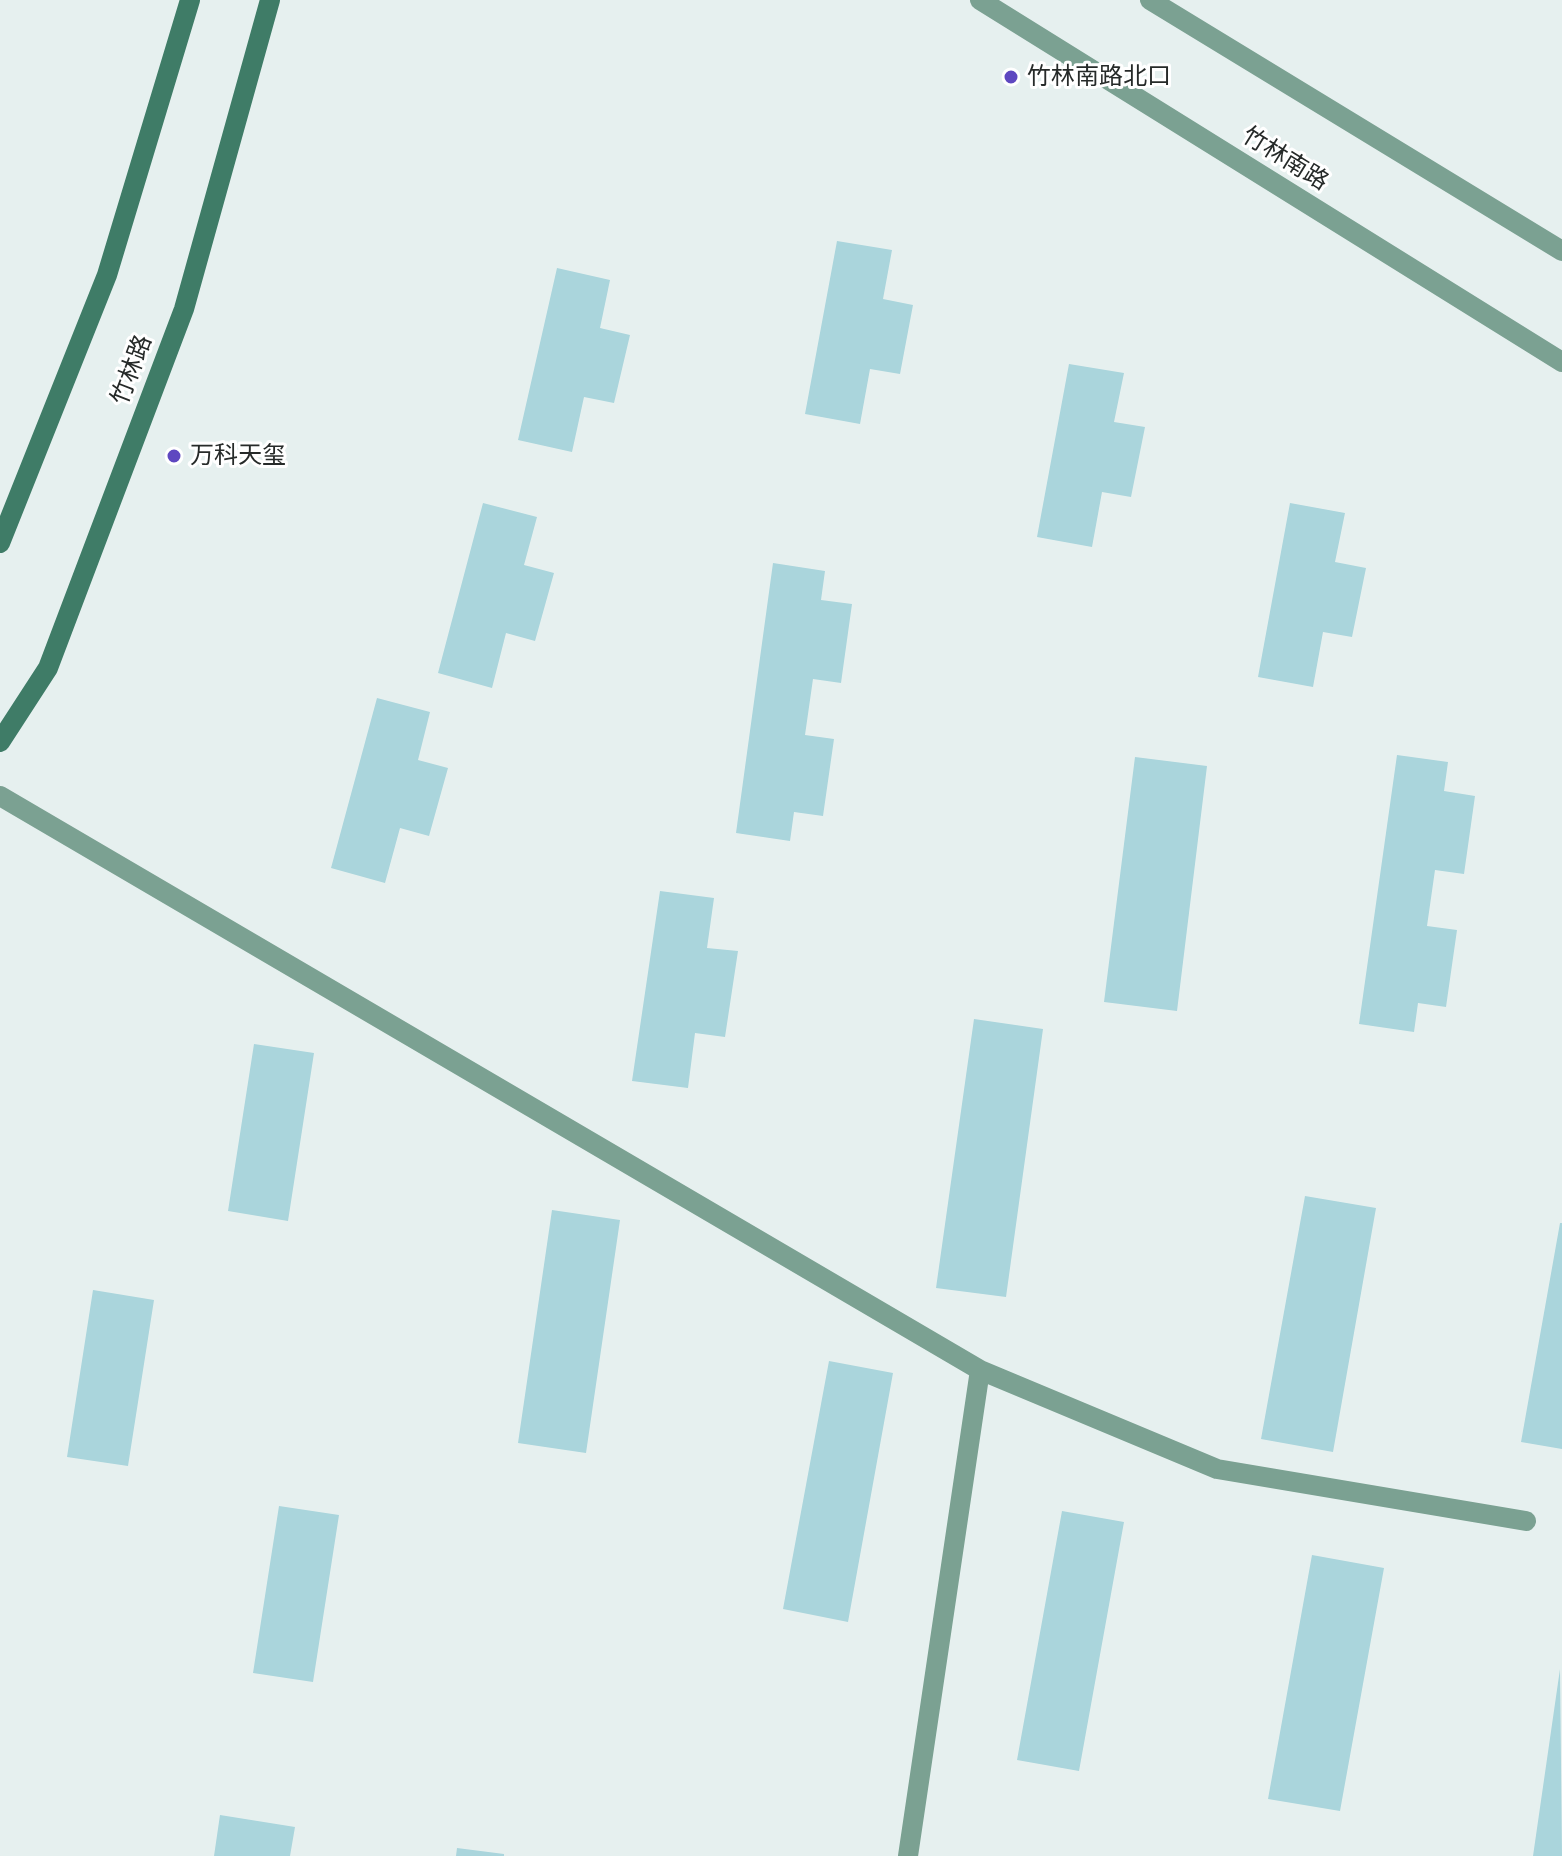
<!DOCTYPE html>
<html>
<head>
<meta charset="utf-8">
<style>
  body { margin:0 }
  canvas { display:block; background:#e6f0ef }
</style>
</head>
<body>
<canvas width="1562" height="1856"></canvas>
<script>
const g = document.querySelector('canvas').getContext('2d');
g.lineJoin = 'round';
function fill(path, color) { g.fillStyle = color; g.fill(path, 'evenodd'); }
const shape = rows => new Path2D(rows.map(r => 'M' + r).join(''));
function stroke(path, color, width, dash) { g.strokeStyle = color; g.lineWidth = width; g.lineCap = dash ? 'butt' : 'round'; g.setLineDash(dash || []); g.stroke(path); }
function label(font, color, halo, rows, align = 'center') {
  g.font = font + ' "Work Sans","Noto Sans SC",sans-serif'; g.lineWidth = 6; g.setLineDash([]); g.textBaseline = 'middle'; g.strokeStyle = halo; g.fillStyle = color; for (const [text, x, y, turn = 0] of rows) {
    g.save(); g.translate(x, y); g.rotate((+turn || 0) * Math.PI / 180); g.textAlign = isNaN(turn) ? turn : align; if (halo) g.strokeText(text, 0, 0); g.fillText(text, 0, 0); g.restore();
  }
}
fill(shape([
  [837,241,892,250,883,299,913,305,900,374,870,369,860,424,805,414],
  [557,268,610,280,600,328,630,335,614,403,584,397,572,452,518,440],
  [1069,364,1124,373,1114,422,1145,427,1131,497,1102,492,1092,547,1037,537],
  [483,503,537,517,524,565,554,573,535,641,506,633,492,688,438,673],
  [1290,503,1345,513,1335,562,1366,568,1352,637,1323,632,1313,687,1258,677],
  [773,563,825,571,821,600,852,604,841,683,813,679,805,735,834,739,823,816,794,812,790,841,736,833],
  [377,698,430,712,418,760,448,768,429,836,400,828,385,883,331,868],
  [1397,755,1448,762,1444,791,1475,796,1464,874,1435,870,1427,926,1457,930,1446,1007,1418,1003,1414,1032,1359,1024],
  [1135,757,1207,766,1177,1011,1104,1002],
  [660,891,714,898,707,948,738,951,725,1037,695,1033,688,1088,632,1081],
  [974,1019,1043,1029,1006,1297,936,1288],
  [254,1044,314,1053,288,1221,228,1211],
  [1305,1196,1376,1208,1333,1452,1261,1439],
  [552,1210,620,1220,586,1453,518,1443],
  [1560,1223,1562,1223,1562,1449,1521,1442],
  [93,1290,154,1300,128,1466,67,1457],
  [829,1361,893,1373,848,1622,783,1609],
  [279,1506,339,1515,313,1682,253,1673],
  [1062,1511,1124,1522,1079,1771,1017,1760],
  [1312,1555,1384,1568,1340,1811,1268,1799],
  [1560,1669,1562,1856,1533,1856],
  [220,1815,295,1827,290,1856,214,1856],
  [457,1848,504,1854,504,1856,456,1856]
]), '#aad5dc');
stroke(shape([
  [0,796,980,1370,1217,1469,1526,1521],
  [908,1856,980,1370]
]), '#7ba192', 20);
stroke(shape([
  [980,0,1562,362],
  [1150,0,1562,251]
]), '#7ba192', 20);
stroke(shape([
  [0,543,107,275,190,0],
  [0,742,48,668,184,309,270,0]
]), '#3f7c67', 20);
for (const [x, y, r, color] of [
  [1011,77,8,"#5e47c0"],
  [174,456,8,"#5e47c0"]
]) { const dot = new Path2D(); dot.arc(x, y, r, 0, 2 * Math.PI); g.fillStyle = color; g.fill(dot); stroke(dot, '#fff', 3); }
label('24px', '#262a29', '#fff', [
  ["竹林南路北口",1027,77],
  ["万科天玺",190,456]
], 'left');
label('24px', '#262a29', '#fff', [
  ["竹林南路",1285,159,32],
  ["竹林路",132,370,-69]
]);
</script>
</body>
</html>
